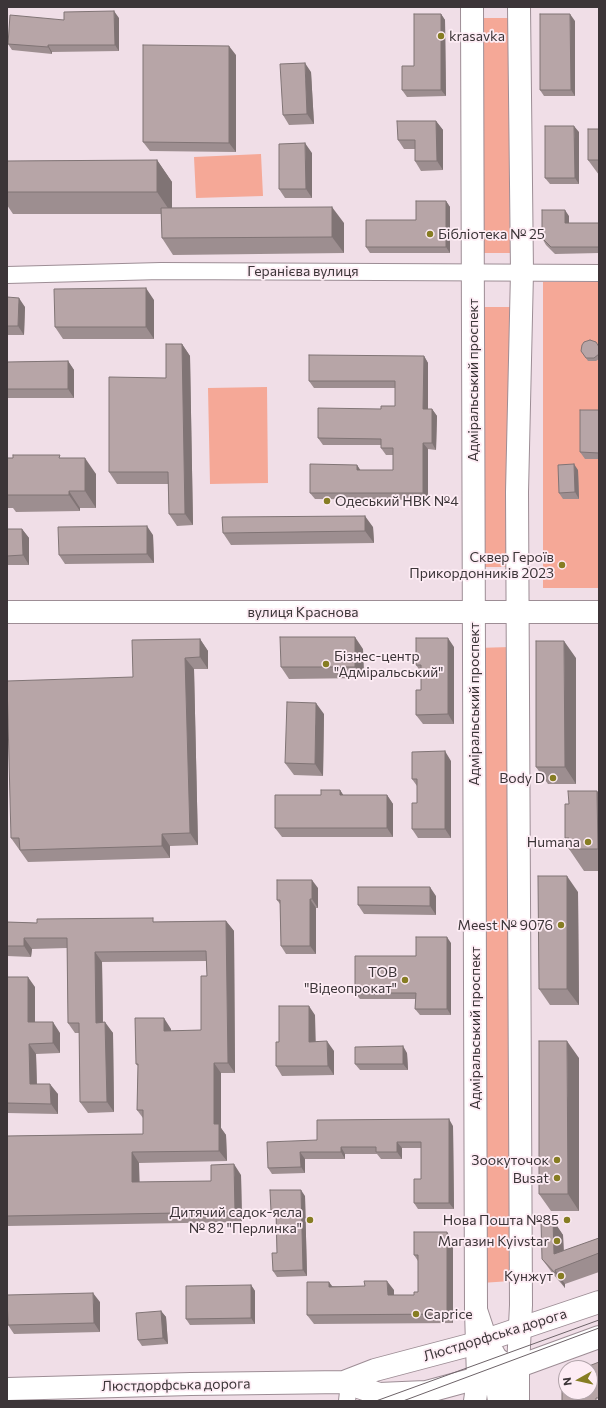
<!DOCTYPE html>
<html>
<head>
<meta charset="utf-8">
<style>
  body { margin:0 }
  #map { position:relative; width:606px; height:1408px; overflow:hidden; background:#f0dee7; font-family:Commissioner,sans-serif }
  canvas { display:block }
  .frame { position:absolute; inset:0; border:8px solid #3c3538; pointer-events:none }
  .north { position:absolute; left:558px; top:1360px; width:40px; height:40px; box-sizing:border-box; background:#fdecf4; border:1px solid #b0a3a9; border-radius:50%; rotate:262deg; font-size:11px; font-weight:700; line-height:16px; text-align:center; color:#3c3538 }
  .north::after { content:''; display:block; margin:auto; width:14px; height:18px; background:#867d23; clip-path:polygon(50% 0,100% 100%,50% 72%,0 100%) }
</style>
</head>
<body>
<div id="map">
<canvas width="606" height="1408"></canvas>
<div class="frame"></div>
<div class="north">N</div>
</div>
<script>
const g = document.querySelector('canvas').getContext('2d');
g.lineJoin = 'round';
function fill(path, color) { g.fillStyle = color; g.fill(path, 'evenodd'); }
const shape = rows => new Path2D(rows.map(r => 'M' + r).join(''));
function stroke(path, color, width, dash) { g.strokeStyle = color; g.lineWidth = width; g.lineCap = dash ? 'butt' : 'round'; g.setLineDash(dash || []); g.stroke(path); }
function label(font, color, halo, rows, align = 'center') {
  g.font = font + ' Commissioner,sans-serif'; g.lineWidth = 3.5; g.setLineDash([]); g.textBaseline = 'middle'; g.strokeStyle = halo; g.fillStyle = color; for (const [text, x, y, turn = 0] of rows) {
    g.save(); g.translate(x, y); g.rotate((+turn || 0) * Math.PI / 180); g.textAlign = isNaN(turn) ? turn : align; if (halo) g.strokeText(text, 0, 0); g.fillText(text, 0, 0); g.restore();
  }
}
fill(shape([
  [475,18,508,18,510,253,476,253],
  [261,154,263,196,196,198,194,157],
  [543,282,599,282,599,588,543,588],
  [476,307,510,307,509,567,477,567],
  [267,387,268,483,210,484,208,388],
  [510,647,511,1281,481,1283,477,648]
]), '#f5a897');
const minor = shape([
  [7,275,161,271,599,273],
  [347,1401,349,1383]
]);
const secondary = shape([
  [472,7,476,1310,478,1379,480,1386],
  [518,1401,518,1367,521,1305,517,492,522,272,519,7]
]);
const primary = shape([
  [7,612,599,612],
  [476,1310,486,1340,496,1358,511,1369],
  [487,1361,495,1374,499,1401],
  [344,1382,375,1370,477,1343,599,1302],
  [7,1389,191,1384,344,1382,379,1394,426,1392,511,1369,599,1337],
  [475,1401,478,1379]
]);
stroke(minor, '#9d8d95', 18);
stroke(secondary, '#9d8d95', 24);
stroke(primary, '#9d8d95', 24);
stroke(minor, '#fff', 16);
stroke(secondary, '#fff', 22);
stroke(primary, '#fff', 22);
stroke(shape([
  [376,1401,599,1320],
  [403,1401,599,1328]
]), '#6d6368', 1);
fill(shape([
  [441,14,445,20,446,96,407,97,402,90],
  [119,18,119,51,52,52,52,54,12,50,8,44,64,20],
  [575,21,575,96,544,96,540,90],
  [236,55,236,152,150,151,143,142],
  [311,72,314,124,289,125,283,115],
  [436,121,443,130,443,170,421,171,415,161,415,149,404,149,398,140],
  [599,129,599,175,588,160],
  [579,132,579,184,550,184,545,178],
  [312,153,312,198,285,198,279,189],
  [157,160,172,182,172,208,344,223,344,253,173,255,162,238,161,214,13,214,7,205,7,161],
  [446,201,450,207,450,253,370,253,366,247,416,220],
  [569,216,569,223,599,223,599,253,555,254,546,245,542,238],
  [7,297,25,307,24,335,7,335],
  [154,300,154,339,63,339,55,327],
  [182,344,190,356,193,525,177,526,169,514,168,484,117,484,109,472,166,378],
  [599,347,599,359,596,361,588,361,581,351],
  [424,356,428,363,428,409,432,409,437,416,436,450,428,449,428,500,315,499,310,493,357,465,360,470,393,470,393,455,386,455,381,448,381,445,323,445,318,438,381,409,395,406,395,388,314,388,309,381],
  [68,361,74,370,74,398,7,398,7,362],
  [599,410,599,459,585,459,580,452],
  [7,458,62,458,96,474,96,508,80,508,80,511,16,512,13,508,7,508],
  [578,470,579,499,563,499,559,493],
  [373,527,374,543,231,545,223,533],
  [7,529,22,529,29,538,29,565,7,565],
  [153,535,154,563,65,564,59,555],
  [200,639,208,651,208,669,194,669,198,845,170,846,170,858,28,862,11,838],
  [454,647,454,724,423,724,416,715,421,690,421,672,416,665],
  [363,649,364,678,289,679,281,667],
  [576,658,576,784,548,784,536,767],
  [324,714,323,776,294,775,285,763],
  [451,761,451,838,418,838,412,829,417,803,417,786,412,779],
  [340,790,343,795,387,795,393,804,393,837,282,837,275,828,321,795],
  [599,794,599,871,584,871,569,849,569,843,565,838],
  [318,888,318,908,316,908,316,954,286,954,281,946,280,904,277,900],
  [578,892,579,1005,550,1005,539,989],
  [436,896,436,915,364,914,358,905],
  [226,921,234,931,235,1073,221,1073,221,1128,226,1135,227,1161,139,1163,139,1182,211,1181,241,1175,242,1222,7,1226,7,1136,143,1134,143,1118,137,1110,138,1066,136,1064,171,1029,171,1031,201,1030,207,976,206,961,102,962,103,1022,113,1033,114,1112,88,1113,80,1102,79,1033,75,1033,68,1023,67,948,32,949,31,957,7,956,7,922,37,923],
  [451,943,451,1015,420,1015,415,1009,416,999,360,999,355,993,416,956],
  [7,977,35,987,35,1022,60,1033,60,1053,36,1054,37,1084,58,1094,58,1114,7,1113],
  [315,1015,315,1042,334,1051,334,1075,282,1076,276,1066,279,1042],
  [407,1053,408,1070,360,1070,355,1064],
  [579,1058,579,1211,551,1211,539,1194],
  [453,1126,454,1209,418,1209,414,1203,421,1179,421,1148,402,1148,402,1159,381,1159,377,1154,345,1154,345,1159,305,1159,305,1173,272,1174,268,1168,317,1140],
  [305,1196,307,1276,277,1277,273,1271,277,1253,276,1218,275,1218,271,1212],
  [553,1220,563,1235,564,1251,599,1238,599,1272,565,1284,565,1288,553,1274,542,1259],
  [453,1241,453,1323,314,1324,307,1315,332,1286,394,1290,394,1295,414,1295,418,1292,418,1261,414,1255],
  [251,1285,255,1291,255,1324,190,1325,186,1319],
  [100,1302,100,1332,14,1334,8,1325],
  [161,1311,166,1317,168,1344,142,1346,138,1340]
]), '#9d8e90');
fill(shape([
  [114,11,119,18,119,51,115,45],
  [441,14,445,20,446,96,441,90],
  [570,14,575,21,575,96,571,90],
  [48,45,52,52,52,54,48,47],
  [229,46,236,55,236,152,229,143],
  [305,63,311,72,314,124,307,114],
  [436,121,443,130,443,170,437,161],
  [574,126,579,132,579,184,575,178],
  [305,143,312,153,312,198,306,189],
  [157,160,172,182,172,214,157,192],
  [446,201,450,207,450,253,446,247],
  [332,207,344,223,344,253,332,237],
  [565,210,569,216,569,229,565,223],
  [146,288,154,300,154,339,146,327],
  [19,298,25,307,24,335,18,326],
  [182,344,190,356,193,525,185,514],
  [424,356,428,363,428,416,423,409],
  [68,361,74,370,74,398,68,389],
  [432,409,437,416,436,450,432,443],
  [423,443,428,449,428,500,423,493],
  [85,458,96,474,96,508,85,491],
  [574,464,578,470,579,499,575,492],
  [357,465,361,471,357,470],
  [69,491,80,508,80,511,69,495],
  [365,516,373,527,374,543,365,531],
  [147,526,153,535,154,563,147,554],
  [22,529,29,538,29,565,23,555],
  [355,637,363,649,364,678,355,667],
  [448,638,454,647,454,724,448,714],
  [200,639,208,651,208,669,200,657],
  [564,641,576,658,576,784,565,767],
  [185,658,194,669,198,845,190,833],
  [316,703,324,714,323,776,315,764],
  [445,751,451,761,451,838,445,829],
  [340,790,346,799,340,795],
  [597,791,599,794,599,851,598,849],
  [387,795,393,804,393,837,387,828],
  [162,834,170,846,170,858,162,846],
  [567,876,578,892,579,1005,567,989],
  [312,880,318,888,318,908,312,899],
  [430,887,436,896,436,915,430,906],
  [310,899,316,908,316,954,310,946],
  [226,921,234,931,235,1073,228,1063],
  [447,937,451,943,451,1015,447,1009],
  [24,938,32,949,31,957,24,946],
  [95,952,102,962,103,1033,96,1023],
  [28,977,35,987,35,1032,28,1022],
  [309,1006,315,1015,316,1051,309,1042],
  [164,1018,171,1029,171,1041,164,1031],
  [53,1022,60,1033,60,1053,53,1043],
  [105,1022,113,1033,114,1112,107,1102],
  [327,1041,334,1051,334,1075,328,1066],
  [567,1041,579,1058,579,1211,568,1194],
  [29,1044,36,1054,37,1094,30,1084],
  [403,1046,407,1053,408,1070,403,1064],
  [214,1063,221,1073,221,1128,226,1135,227,1161,219,1151,214,1124],
  [50,1084,58,1094,58,1114,51,1104],
  [449,1119,453,1126,454,1209,449,1203],
  [397,1142,402,1148,402,1159,397,1152],
  [341,1147,345,1154,345,1159,341,1152],
  [132,1152,139,1163,140,1193,132,1182],
  [300,1152,305,1159,305,1173,301,1167],
  [234,1164,241,1175,242,1222,235,1212],
  [301,1190,305,1196,307,1276,303,1270],
  [553,1220,563,1235,564,1266,554,1254],
  [447,1232,453,1241,453,1323,447,1314],
  [555,1270,565,1284,565,1288,555,1273],
  [387,1281,394,1290,394,1304,388,1295],
  [329,1282,336,1291,329,1287],
  [251,1285,255,1291,255,1324,251,1318],
  [93,1293,100,1302,100,1332,94,1323],
  [161,1311,166,1317,168,1344,163,1338]
]), '#807475');
const building = shape([
  [114,11,115,45,48,45,48,47,8,44,10,15,64,20,64,12,114,11],
  [414,14,441,14,441,90,402,90,402,66,414,66,414,14],
  [540,14,570,14,571,90,540,90,540,14],
  [143,45,229,46,229,143,143,142,143,45],
  [305,63,307,114,283,115,280,64,305,63],
  [397,121,436,121,437,161,415,161,415,140,398,140,397,121],
  [545,126,574,126,575,178,545,178,545,126],
  [588,129,599,129,599,160,588,160,588,129],
  [305,143,306,189,279,189,279,144,305,143],
  [157,160,157,192,7,192,7,161,157,160],
  [416,201,446,201,446,247,366,247,366,220,416,220,416,201],
  [332,207,332,237,162,238,161,208,332,207],
  [542,210,565,210,565,223,599,223,599,247,551,247,542,238,542,210],
  [146,288,146,327,55,327,54,289,146,288],
  [7,297,19,298,18,326,7,326,7,297],
  [590,340,596,342,599,347,599,354,594,358,586,358,581,351,582,345,584,342,590,340],
  [166,344,182,344,185,514,169,514,168,472,109,472,109,377,166,378,166,344],
  [309,355,424,356,423,409,432,409,432,443,423,443,423,493,310,493,310,464,357,465,357,470,393,470,393,448,381,448,381,439,318,438,318,408,381,409,381,406,395,406,395,381,309,381,309,355],
  [68,361,68,389,7,389,7,362,68,361],
  [580,410,599,410,599,453,580,452,580,410],
  [13,455,60,455,59,458,85,458,85,491,69,491,69,495,7,495,7,458,13,458,13,455],
  [574,464,575,492,559,493,558,465,574,464],
  [365,516,365,531,223,533,222,517,365,516],
  [147,526,147,554,59,555,58,527,147,526],
  [7,529,22,529,23,555,7,556,7,529],
  [280,637,355,637,355,667,281,667,280,637],
  [416,638,448,638,448,714,416,715,416,690,421,690,421,665,416,665,416,638],
  [200,639,200,657,185,658,190,833,162,834,162,846,20,850,19,838,11,838,7,681,133,677,132,640,200,639],
  [536,641,564,641,565,767,536,767,536,641],
  [287,702,316,703,315,764,285,763,287,702],
  [445,751,445,829,412,829,412,803,417,803,417,779,412,779,412,752,445,751],
  [321,790,340,790,340,795,387,795,387,828,275,828,275,795,321,795,321,790],
  [568,791,597,791,598,849,569,849,569,838,565,838,565,804,569,804,568,791],
  [538,876,567,876,567,989,539,989,538,876],
  [277,880,312,880,312,899,310,899,310,946,281,946,280,900,277,900,277,880],
  [358,887,430,887,430,906,358,905,358,887],
  [153,918,153,922,226,921,228,1063,214,1063,214,1124,219,1124,219,1151,132,1152,132,1182,211,1181,211,1165,234,1164,235,1212,7,1216,7,1136,143,1134,143,1110,137,1110,138,1064,136,1064,135,1018,164,1018,164,1031,201,1030,201,976,207,976,206,951,95,952,96,1023,105,1022,107,1102,80,1102,79,1023,68,1023,67,938,24,938,24,946,7,946,7,922,37,923,37,919,153,918],
  [416,937,447,937,447,1009,415,1009,416,993,355,993,355,956,416,956,416,937],
  [7,977,28,977,28,1022,53,1022,53,1043,29,1044,30,1084,50,1084,51,1104,7,1103,7,977],
  [279,1006,309,1006,309,1042,327,1041,328,1066,276,1066,276,1042,279,1042,279,1006],
  [539,1041,567,1041,568,1194,539,1194,539,1041],
  [403,1046,403,1064,355,1064,355,1047,403,1046],
  [449,1119,449,1203,414,1203,414,1179,421,1179,421,1142,397,1142,397,1152,376,1152,376,1147,341,1147,341,1152,300,1152,301,1167,268,1168,267,1142,317,1140,317,1120,449,1119],
  [270,1190,301,1190,303,1270,273,1271,272,1253,277,1253,276,1212,271,1212,270,1190],
  [553,1220,554,1254,599,1238,599,1253,555,1270,555,1273,542,1259,541,1221,553,1220],
  [414,1232,447,1232,447,1314,307,1315,307,1282,329,1282,329,1287,365,1286,364,1281,387,1281,388,1295,414,1295,414,1292,418,1292,418,1255,414,1255,414,1232],
  [251,1285,251,1318,186,1319,186,1286,251,1285],
  [93,1293,94,1323,8,1325,7,1295,93,1293],
  [161,1311,163,1338,138,1340,136,1313,161,1311],
  [599,1362,599,1398,596,1398,596,1401,562,1401,562,1380,566,1375,566,1392,590,1392,590,1368,584,1368,599,1362]
]);
fill(building, '#b7a5a7');
stroke(building, '#807475', 1);
for (const [x, y, r, color] of [
  [441,36,4,"#867d23"],
  [430,234,4,"#867d23"],
  [327,501,4,"#867d23"],
  [562,565,4,"#867d23"],
  [326,664,4,"#867d23"],
  [553,778,4,"#867d23"],
  [588,842,4,"#867d23"],
  [561,925,4,"#867d23"],
  [405,980,4,"#867d23"],
  [557,1160,4,"#867d23"],
  [557,1178,4,"#867d23"],
  [310,1220,4,"#867d23"],
  [567,1220,4,"#867d23"],
  [557,1241,4,"#867d23"],
  [561,1276,4,"#867d23"],
  [416,1314,4,"#867d23"]
]) { const dot = new Path2D(); dot.arc(x, y, r, 0, 2 * Math.PI); g.fillStyle = color; g.fill(dot); stroke(dot, '#fdecf4', 1.5); }
label('14px', '#3c3538', '#fdecf4', [
  ["krasavka",449,36,"left"],
  ["Бібліотека № 25",438,234,"left"],
  ["Одеський НВК №4",335,501,"left"],
  ["Сквер Героїв",554,557],
  ["Прикордонників 2023",554,573],
  ["Бізнес-центр",334,656,"left"],
  ["\"Адміральський\"",334,672,"left"],
  ["Body D",545,778],
  ["Humana",580,842],
  ["Meest № 9076",553,925],
  ["ТОВ",397,972],
  ["\"Відеопрокат\"",397,988],
  ["Зоокуточок",549,1160],
  ["Busat",549,1178],
  ["Дитячий садок-ясла",302,1212],
  ["№ 82 \"Перлинка\"",302,1228],
  ["Нова Пошта №85",559,1220],
  ["Магазин Kyivstar",549,1241],
  ["Кунжут",553,1276],
  ["Caprice",424,1314,"left"]
], 'right');
label('14px', '#3c3538', '#fdecf4', [
  ["Геранієва вулиця",303,271],
  ["Адміральський проспект",473,380,-90],
  ["вулиця Краснова",303,612],
  ["Адміральський проспект",474,704,-90],
  ["Адміральський проспект",475,1028,-90],
  ["Люстдорфська дорога",495,1335,-17],
  ["Люстдорфська дорога",176,1385,-1]
]);
</script>
</body>
</html>
